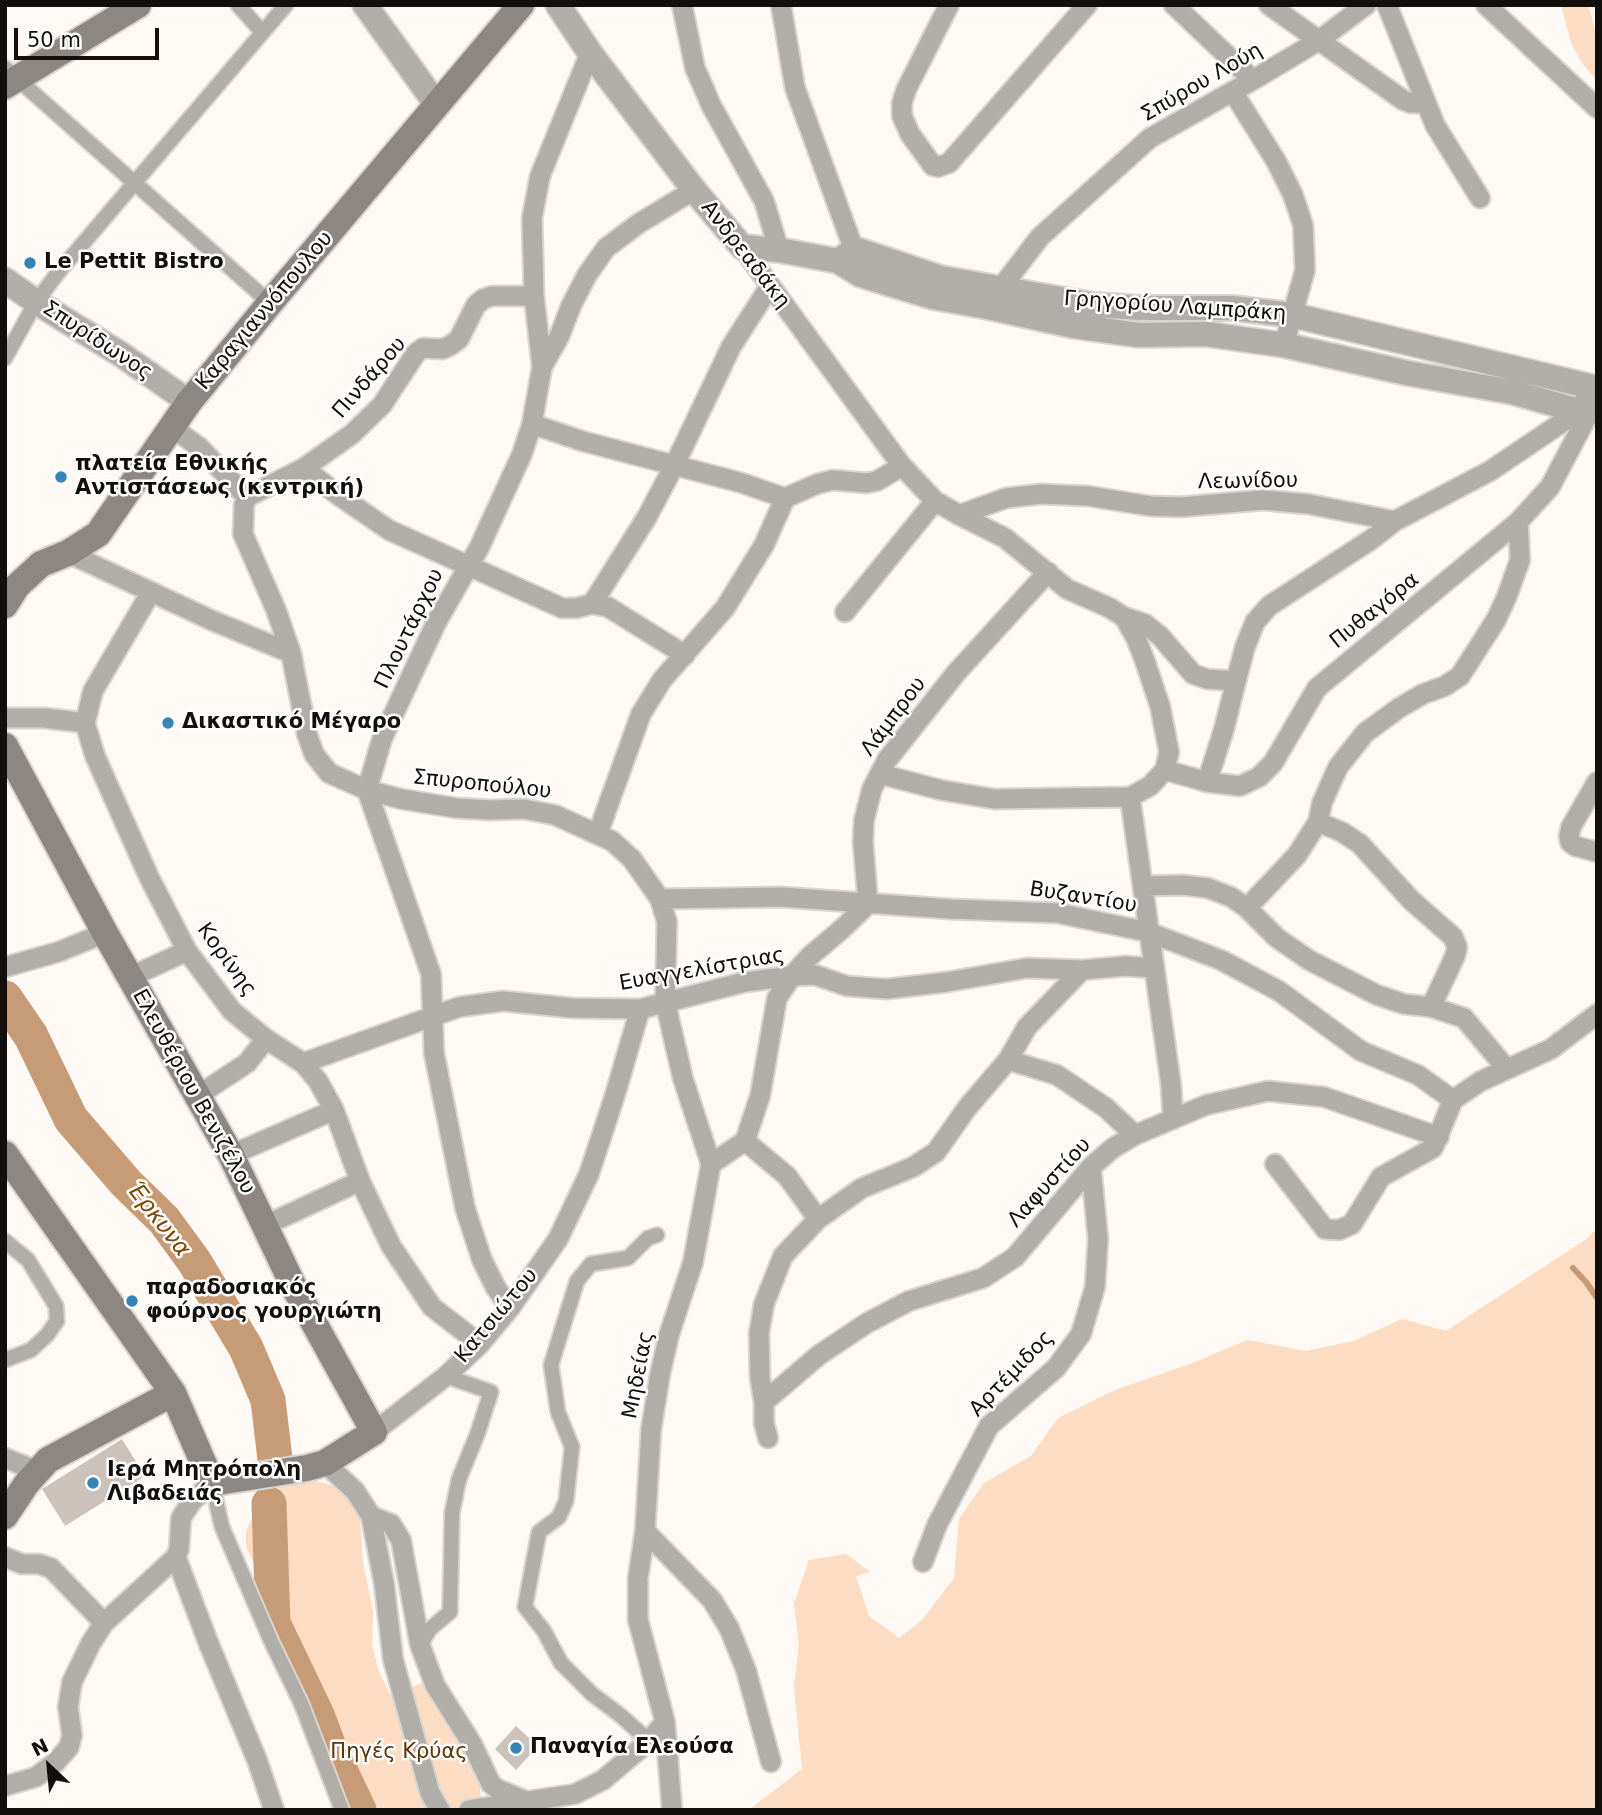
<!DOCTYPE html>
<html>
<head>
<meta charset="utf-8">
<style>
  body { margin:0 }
  #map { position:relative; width:1602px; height:1815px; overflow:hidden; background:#fef9f4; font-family:"DejaVu Sans",sans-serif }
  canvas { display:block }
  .frame { position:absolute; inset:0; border:7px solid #120f0d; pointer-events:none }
  .north { position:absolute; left:14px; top:1731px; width:70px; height:70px; -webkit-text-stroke:5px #fff; paint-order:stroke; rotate:334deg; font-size:19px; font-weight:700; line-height:28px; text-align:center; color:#120f0d }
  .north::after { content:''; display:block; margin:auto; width:24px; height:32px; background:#120f0d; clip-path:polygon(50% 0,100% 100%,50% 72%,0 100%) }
  .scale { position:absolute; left:14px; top:28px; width:145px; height:32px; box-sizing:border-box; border:4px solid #120f0d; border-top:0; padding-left:9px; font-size:21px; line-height:24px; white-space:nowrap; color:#120f0d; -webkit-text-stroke:5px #fff; paint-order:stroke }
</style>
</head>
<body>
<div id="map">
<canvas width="1602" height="1815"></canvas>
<div class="frame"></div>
<div class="north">N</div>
<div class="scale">50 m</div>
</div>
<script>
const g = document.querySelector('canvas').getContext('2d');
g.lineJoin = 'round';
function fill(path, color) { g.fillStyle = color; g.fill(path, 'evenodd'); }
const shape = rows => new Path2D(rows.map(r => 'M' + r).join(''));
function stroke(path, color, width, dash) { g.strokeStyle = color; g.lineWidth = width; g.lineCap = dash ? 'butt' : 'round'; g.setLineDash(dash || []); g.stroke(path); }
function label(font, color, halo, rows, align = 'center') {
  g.font = font + ' "DejaVu Sans",sans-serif'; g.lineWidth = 5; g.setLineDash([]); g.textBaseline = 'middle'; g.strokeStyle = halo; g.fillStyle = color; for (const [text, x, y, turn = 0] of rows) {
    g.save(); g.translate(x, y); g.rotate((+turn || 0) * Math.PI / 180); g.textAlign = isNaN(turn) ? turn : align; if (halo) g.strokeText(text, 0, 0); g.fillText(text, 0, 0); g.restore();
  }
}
fill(shape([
  [1561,5,1588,5,1597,37,1597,81,1582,63,1572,45],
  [1597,1229,1597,1810,749,1810,802,1769,794,1687,799,1645,794,1604,809,1560,846,1554,870,1572,856,1576,869,1616,899,1638,923,1619,954,1578,959,1519,984,1483,1031,1456,1058,1418,1115,1390,1193,1363,1247,1340,1306,1351,1353,1341,1402,1319,1446,1331,1585,1240],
  [316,1481,351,1491,360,1518,363,1562,373,1612,372,1645,379,1672,391,1696,422,1683,465,1747,479,1777,481,1798,488,1810,352,1810,301,1656,246,1547,246,1533,250,1522,281,1485]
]), '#fcdcc2');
stroke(shape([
  [1573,1268,1586,1282,1597,1298]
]), '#c79b76', 6);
stroke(shape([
  [5,998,31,1036,71,1119,126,1183,164,1220,194,1261,246,1348,268,1400,275,1459],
  [269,1504,273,1623,317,1715,329,1747,359,1810]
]), '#c79b76', 35);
fill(shape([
  [122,1439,145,1476,65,1526,42,1489],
  [516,1726,538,1746,516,1770,495,1749]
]), '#cbc3bb');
const pedestrian = shape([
  [238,5,262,32],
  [5,68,270,303],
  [5,358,36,302,57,274,286,5],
  [5,1241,28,1260,56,1306,57,1321,47,1335,31,1350,5,1360],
  [212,1483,222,1527,271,1641,301,1703,342,1810],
  [420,1645,430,1629,450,1612,452,1513,459,1479,477,1435,491,1392,446,1376],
  [649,1741,620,1715,592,1694,561,1663,544,1631,525,1607,539,1532,559,1517,566,1501,572,1447,558,1412,551,1365,577,1281,591,1264,628,1258,648,1238,657,1235]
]);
const minor = shape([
  [682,5,695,68,711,105,764,201,779,250],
  [781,5,795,88,858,261],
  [949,5,906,90,902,103,902,116,910,134,933,166,938,167,949,163,1087,5],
  [1174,5,1253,80],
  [1269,5,1403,100,1411,103,1424,103],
  [1387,5,1435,125,1480,198],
  [1486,5,1597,108],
  [1233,92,1276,161,1293,195,1303,225,1305,270,1284,345],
  [742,247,902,466,935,501,959,515,1006,498,1041,494,1088,496,1150,506,1180,507,1263,500,1308,504,1395,521,1490,471,1579,411,1597,412],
  [994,297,1040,237,1150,138,1253,80,1318,41,1366,5],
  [542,367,559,337,571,306,587,275,606,248,638,224,694,190],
  [532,424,582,441,742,483,785,498,817,484,833,480,866,483,877,481,902,466],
  [173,428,199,447,247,497,304,468,352,434,382,405,416,353,423,348,443,349,451,345,459,339,476,305,483,299,492,296,534,296],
  [304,468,338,495,389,530,562,608,576,608,592,604,608,607,685,655],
  [247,497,244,505,243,534,276,610,291,653],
  [959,515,1005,538,1067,589,1110,608,1124,617,1136,638,1145,661,1160,706,1169,752,1165,770,1150,786,1130,797,1171,1085,1173,1119],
  [68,553,211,620,291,653,307,734,314,754,329,773,367,790,401,799,456,808,490,810,524,809,555,815,612,841,632,859,660,899,667,922,665,1001,683,1079,711,1164],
  [151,592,93,691,85,723,95,756,149,877,187,951,232,1011,266,1039,303,1063,318,1081,334,1110,360,1181,391,1246,432,1307,480,1344],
  [592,604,647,517,675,464,731,347,770,286],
  [845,612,935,501],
  [1124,617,1145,624,1160,636,1193,674,1207,679,1236,681,1245,647,1255,622,1269,606,1372,539,1395,521],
  [5,718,45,718,85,723],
  [1165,770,1207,782,1240,786,1259,777,1273,763,1317,688,1518,522,1550,487,1589,413],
  [880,774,941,790,994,799,1130,797],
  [1207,782,1224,729,1236,681],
  [1597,782,1571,827,1569,836,1570,842,1575,846,1597,852],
  [1318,822,1342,832,1360,844,1411,900,1453,937,1457,947,1455,956,1431,1007],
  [598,833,641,714,662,680,725,608,764,545,785,498],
  [1144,886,1182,885,1208,888,1231,897,1247,908,1277,938,1309,960,1377,995,1404,1004,1431,1007,1464,1018,1506,1068],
  [660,899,781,897,950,909,1057,913,1148,932,1221,960,1279,991,1361,1051,1418,1075,1453,1100],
  [1247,908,1297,855,1318,822,1322,803,1338,767,1365,733,1399,708,1423,694,1445,686,1460,676,1496,620,1507,596,1520,560,1518,522],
  [5,967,58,952,105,933],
  [130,977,187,951],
  [1008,1060,1057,1075,1106,1108,1135,1135],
  [303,1063,459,1007,503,1001,573,1008,640,1009,745,982,792,976,815,975,847,986,887,989,947,982,1027,968,1082,970,1126,966,1153,968],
  [197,1096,247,1063,266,1039],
  [745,1141,787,1176,818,1219,783,1256,764,1304,759,1333,760,1378,764,1402,764,1423,768,1438],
  [231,1155,334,1110],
  [1275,1164,1325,1229,1339,1230,1352,1224,1381,1177,1433,1148,1453,1100,1481,1081,1551,1049,1597,1014],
  [818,1219,862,1188,913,1167,936,1152,967,1108,1008,1060,1027,1027,1082,970],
  [266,1225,360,1181],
  [510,1308,496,1288,482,1260,465,1208,434,1053,431,974,367,790,382,739,437,621,479,548,522,454,532,424,542,367,534,296,532,218,540,176,590,53],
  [764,1402,819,1355,867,1323,909,1301,983,1278,1015,1257,1091,1167,1113,1148,1135,1135,1206,1105,1268,1091,1324,1097,1439,1137],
  [374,1432,446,1376,480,1344,510,1308,558,1239,589,1174,615,1095,640,1009],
  [5,1458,37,1471],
  [325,1463,355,1491,371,1516,384,1583,393,1659,430,1793,440,1810],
  [371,1516,391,1524,401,1540,420,1645,435,1685,472,1744,491,1784,497,1789,526,1801],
  [645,1531,712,1600,729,1628,746,1670,771,1762],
  [5,1557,22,1564,39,1564,51,1568,104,1623],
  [176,1557,208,1642,257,1760,274,1810],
  [923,1562,937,1525,989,1426,1056,1368,1081,1334,1095,1287,1098,1239,1091,1167],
  [5,1786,36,1777,56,1762,69,1747,72,1735,68,1707,72,1682,91,1643,104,1623,176,1557,179,1549,181,1518,192,1501,212,1483],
  [469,1810,575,1794,603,1780,649,1741,665,1722],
  [672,1810,665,1722,638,1620,638,1578,645,1531,651,1430,660,1374,669,1335,693,1262,711,1164,745,1141,760,1096,777,998,792,976,809,957,842,929,868,904,863,842,864,820,872,789,887,760,956,673,1048,572]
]);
const tertiary = shape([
  [365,5,437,105],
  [558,5,590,53,694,190,742,247,779,250,838,261,861,275,933,297,988,307,1074,326,1138,335,1206,334,1284,345,1407,373,1512,392,1579,411,1597,390],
  [838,261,855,249,941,278,1094,305,1141,308,1232,308,1292,315,1597,388],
  [5,280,36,302,122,355,189,402]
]);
const secondary = shape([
  [5,86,138,5],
  [5,605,17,586,41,564,68,553,98,534,189,402,270,303,521,5],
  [5,746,105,933,231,1155,293,1285,374,1432,325,1463,307,1468,212,1483,173,1393,5,1154],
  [5,1516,27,1483,48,1460,173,1393]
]);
stroke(pedestrian, '#d8d4cf', 18);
stroke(minor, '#d8d4cf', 23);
stroke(tertiary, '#d8d4cf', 28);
stroke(secondary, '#d8d4cf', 30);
stroke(pedestrian, '#b1ada9', 14);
stroke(minor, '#b1ada9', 19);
stroke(tertiary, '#b1ada9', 24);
stroke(secondary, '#8d8783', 26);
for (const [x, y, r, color] of [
  [30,263,7,"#3783b6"],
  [61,477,7,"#3783b6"],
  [168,723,7,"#3783b6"],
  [132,1301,7,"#3783b6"],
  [93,1483,7,"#3783b6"],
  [516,1748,7,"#3783b6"]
]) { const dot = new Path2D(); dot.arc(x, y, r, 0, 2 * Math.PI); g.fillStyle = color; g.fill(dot); stroke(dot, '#fff', 2.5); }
label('21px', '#120f0d', '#fff', [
  ["Σπύρου Λούη",1202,83,-30],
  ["Ανδρεαδάκη",745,255,52],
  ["Γρηγορίου Λαμπράκη",1175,307,4],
  ["Καραγιαννόπουλου",265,311,-50],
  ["Σπυρίδωνος",97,341,33],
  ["Πινδάρου",370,378,-49],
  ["Λεωνίδου",1248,482,-1],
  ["Πυθαγόρα",1375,611,-39],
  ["Πλουτάρχου",410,629,-64],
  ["Λάμπρου",894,717,-53],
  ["Σπυροπούλου",482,785,6],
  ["Βυζαντίου",1083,898,9],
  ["Κορίνης",226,960,54],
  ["Ευαγγελίστριας",702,970,-10],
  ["Ελευθέριου Βενιζέλου",193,1092,61],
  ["Λαφυστίου",1050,1183,-48],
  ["Κατσιώτου",497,1316,-50],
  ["Αρτέμιδος",1012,1374,-46],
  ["Μηδείας",639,1375,-79]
]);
label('bold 21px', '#120f0d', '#fff', [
  ["Le Pettit Bistro",44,263],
  ["πλατεία Εθνικής",75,465],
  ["Αντιστάσεως (κεντρική)",75,489],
  ["Δικαστικό Μέγαρο",182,723],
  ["παραδοσιακός",146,1289],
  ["φούρνος γουργιώτη",146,1313],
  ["Ιερά Μητρόπολη",107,1471],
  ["Λιβαδειάς",107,1495],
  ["Παναγία Ελεούσα",530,1748]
], 'left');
label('21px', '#5e3404', '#fff', [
  ["Πηγές Κρύας",399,1753]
]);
label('italic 23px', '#7e4603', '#fff', [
  ["Έρκυνα",158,1220,52]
]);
</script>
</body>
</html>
